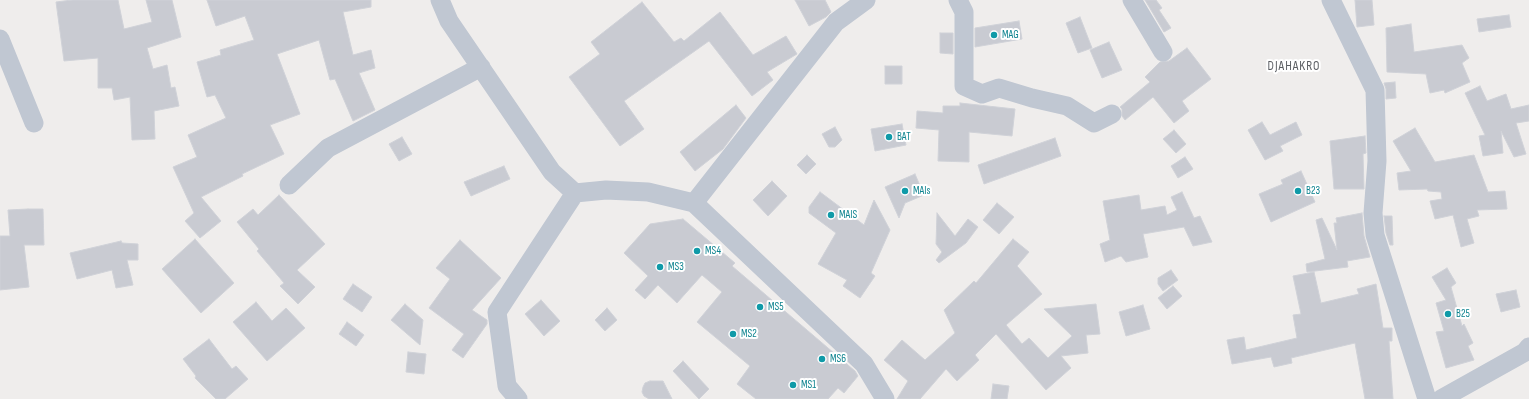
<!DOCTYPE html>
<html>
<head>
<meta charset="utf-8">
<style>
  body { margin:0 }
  canvas { display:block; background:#efedec }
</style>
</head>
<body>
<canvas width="1529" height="399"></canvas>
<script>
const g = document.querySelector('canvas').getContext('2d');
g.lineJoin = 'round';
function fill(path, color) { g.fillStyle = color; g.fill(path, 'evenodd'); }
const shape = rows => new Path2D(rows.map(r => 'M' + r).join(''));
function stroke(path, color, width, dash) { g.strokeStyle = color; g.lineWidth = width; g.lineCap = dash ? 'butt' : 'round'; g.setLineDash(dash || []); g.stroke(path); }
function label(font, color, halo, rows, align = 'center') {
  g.font = font + ' "Sofia Sans Condensed",sans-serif'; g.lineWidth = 4; g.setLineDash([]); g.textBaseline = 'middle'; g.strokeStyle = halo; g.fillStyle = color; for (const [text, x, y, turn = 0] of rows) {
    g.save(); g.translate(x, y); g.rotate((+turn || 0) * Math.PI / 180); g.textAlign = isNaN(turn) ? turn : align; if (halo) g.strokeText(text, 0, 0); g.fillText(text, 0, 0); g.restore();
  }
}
const building = shape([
  [72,0,118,0,124,29,152,22,146,0,172,0,181,37,147,48,153,69,167,65,171,88,175,87,179,106,154,111,155,139,132,140,130,97,114,100,112,88,98,88,98,58,64,61,56,2,72,0],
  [207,0,371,0,371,7,343,12,353,55,371,50,375,68,359,73,375,110,353,121,335,79,330,80,319,40,277,54,300,114,270,125,284,154,242,174,243,176,201,197,221,221,200,238,185,221,194,213,173,167,197,157,188,135,226,118,215,95,207,97,197,62,221,55,220,50,254,40,245,16,216,26,207,0],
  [795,0,825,0,831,12,826,17,809,26,795,0],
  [1145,0,1156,0,1162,8,1159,10,1171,28,1164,32,1145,0],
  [1355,0,1372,0,1374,25,1357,27,1355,0],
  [642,2,674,42,681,38,684,41,720,12,753,55,786,36,797,54,767,72,773,80,752,96,709,41,624,101,644,129,620,146,569,77,600,54,591,42,642,2],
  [1509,15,1511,27,1479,32,1477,19,1509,15],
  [1080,17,1092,48,1078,53,1066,23,1080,17],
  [1019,21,1022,39,975,47,975,28,1019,21],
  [1411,24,1414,52,1462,45,1469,58,1462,63,1470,82,1445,93,1444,90,1430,93,1426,74,1387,72,1386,28,1411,24],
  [940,33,953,33,953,54,940,53,940,33],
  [1109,42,1122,70,1102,78,1090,50,1109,42],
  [1187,48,1211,79,1182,101,1189,111,1174,123,1153,97,1125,120,1122,116,1122,109,1120,107,1150,82,1145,77,1160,62,1169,61,1187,48],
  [885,66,902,66,902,84,885,84,885,66],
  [1395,82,1396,98,1386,99,1386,89,1384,83,1395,82],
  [1480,86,1487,101,1506,94,1511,109,1529,105,1529,121,1516,123,1526,154,1514,157,1501,131,1503,153,1483,156,1479,136,1485,135,1465,93,1480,86],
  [960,103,1015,109,1012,136,969,132,969,162,938,161,939,130,916,128,917,111,943,113,943,106,960,106,960,103],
  [736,105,746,118,723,149,695,171,680,152,736,105],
  [1262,122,1270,135,1296,122,1302,135,1280,146,1283,151,1265,160,1248,130,1262,122],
  [902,124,906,145,875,151,871,129,902,124],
  [835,127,842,140,835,147,829,147,822,134,835,127],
  [1415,128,1435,162,1474,155,1488,192,1505,191,1507,209,1477,210,1479,216,1467,219,1474,243,1461,247,1453,215,1435,219,1430,201,1442,199,1441,192,1428,191,1427,189,1399,190,1397,173,1411,171,1393,141,1415,128],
  [1174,130,1186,144,1176,153,1163,139,1174,130],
  [1365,136,1366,153,1363,154,1364,189,1334,189,1330,141,1365,136],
  [402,137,412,154,399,161,389,144,402,137],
  [1055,138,1061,156,984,184,978,165,1055,138],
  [807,155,816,164,806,174,797,165,807,155],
  [1185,157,1193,169,1178,178,1171,166,1185,157],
  [504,166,510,179,471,196,464,182,504,166],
  [1301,171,1315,202,1271,222,1259,194,1283,184,1281,180,1301,171],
  [915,174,924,195,905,203,899,218,885,187,915,174],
  [772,181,787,196,768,216,753,200,772,181],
  [820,192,864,225,874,200,890,230,871,273,875,276,860,298,843,286,847,280,818,264,836,233,809,213,809,207,820,192],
  [1182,192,1194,218,1200,216,1212,242,1193,246,1184,227,1143,234,1148,257,1126,262,1121,256,1105,262,1100,244,1110,240,1103,201,1139,195,1141,210,1165,206,1167,215,1177,210,1171,197,1182,192],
  [279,195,325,244,297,270,315,287,298,304,280,286,284,283,257,251,259,249,237,222,253,209,258,215,279,195],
  [997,203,1014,217,999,234,983,220,997,203],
  [28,209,43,209,44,245,24,245,29,287,0,290,0,236,10,236,8,210,28,209],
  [937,213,955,236,968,219,978,227,966,243,939,263,936,260,942,252,936,244,937,213],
  [1362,213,1364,236,1370,257,1347,261,1348,267,1307,272,1306,264,1325,259,1316,220,1322,218,1337,250,1334,223,1337,223,1336,218,1362,213],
  [1384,216,1392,216,1393,245,1390,245,1386,233,1384,216],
  [683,219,735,263,732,266,855,371,858,376,844,393,838,388,828,399,756,399,737,384,750,366,697,322,722,292,702,275,677,303,658,285,645,299,635,290,648,276,624,253,650,224,683,219],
  [195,239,234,283,201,313,162,269,195,239],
  [1013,239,1029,252,1017,266,1042,294,1006,325,1022,344,1029,338,1048,358,1072,336,1044,309,1096,304,1100,334,1086,335,1088,353,1061,356,1071,368,1046,390,996,334,975,355,979,360,957,381,946,369,920,399,897,399,908,381,884,360,902,340,925,360,955,333,944,310,974,281,976,283,1013,239],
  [460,240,501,278,472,310,487,320,487,324,463,358,452,350,464,334,429,308,450,279,436,268,460,240],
  [121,241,122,243,138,244,138,260,127,260,133,285,116,288,112,270,77,279,70,253,121,241],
  [1447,268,1456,283,1451,287,1462,326,1464,324,1473,343,1468,346,1474,360,1446,368,1436,332,1444,331,1436,303,1446,300,1432,277,1447,268],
  [1171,270,1178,280,1163,291,1158,284,1158,278,1171,270],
  [1314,272,1321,303,1359,294,1357,289,1376,284,1383,328,1392,328,1392,341,1389,341,1393,399,1365,399,1355,343,1291,358,1292,363,1274,367,1271,357,1232,364,1227,340,1244,337,1246,350,1297,338,1293,315,1301,314,1293,276,1314,272],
  [353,284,372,297,362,312,343,299,353,284],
  [1173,286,1182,296,1167,309,1158,298,1173,286],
  [1516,290,1520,307,1501,312,1496,294,1516,290],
  [541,300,560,321,544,336,525,314,541,300],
  [256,302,272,321,286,308,305,328,267,361,233,322,256,302],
  [405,304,423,320,420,345,391,320,405,304],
  [1143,305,1150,329,1126,336,1119,312,1143,305],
  [607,308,617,320,605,331,595,320,607,308],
  [347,322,364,335,356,346,339,334,347,322],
  [209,339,232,369,236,366,248,379,225,399,216,399,195,378,196,376,183,359,209,339],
  [408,352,426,354,424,374,406,372,408,352],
  [683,361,709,389,699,399,673,371,683,361],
  [650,381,663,381,672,399,649,399,644,396,642,392,643,387,645,383,650,381],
  [993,384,1009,386,1007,399,991,399,993,384]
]);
fill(building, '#c9cbd2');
stroke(building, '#d0d2d8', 1);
stroke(shape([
  [440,0,449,21,552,172,575,193,606,190,648,192,694,203,864,364,885,399],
  [958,0,964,12,964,86,982,94,999,88,1032,98,1067,106,1094,123,1112,114],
  [1132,0,1163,52],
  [1331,0,1375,90,1377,161,1373,213,1375,235,1427,399],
  [0,39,34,123],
  [289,185,328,148,481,67],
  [694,203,836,22,866,0],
  [518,399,507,386,497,312,575,193],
  [1441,399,1525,352,1529,347]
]), '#c0c7d2', 19);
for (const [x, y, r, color] of [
  [994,35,4,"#0f9aa8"],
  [889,137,4,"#0f9aa8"],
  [905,191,4,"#0f9aa8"],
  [1298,191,4,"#0f9aa8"],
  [831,215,4,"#0f9aa8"],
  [697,251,4,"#0f9aa8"],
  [660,267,4,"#0f9aa8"],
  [760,307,4,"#0f9aa8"],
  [1448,314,4,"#0f9aa8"],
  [733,334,4,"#0f9aa8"],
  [822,359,4,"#0f9aa8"],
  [793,385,4,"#0f9aa8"]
]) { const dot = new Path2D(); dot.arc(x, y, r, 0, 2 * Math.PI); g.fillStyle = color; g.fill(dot); stroke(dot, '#fff', 1.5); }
label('11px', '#0d838f', '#fff', [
  ["MAG",1002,35],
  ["BAT",897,137],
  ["MAIs",913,191],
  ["B23",1306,191],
  ["MAIS",839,215],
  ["MS4",705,251],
  ["MS3",668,267],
  ["MS5",768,307],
  ["B25",1456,314],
  ["MS2",741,334],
  ["MS6",830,359],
  ["MS1",801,385]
], 'left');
g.letterSpacing = '1px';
label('13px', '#595c61', '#fff', [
  ["DJAHAKRO",1294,67]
]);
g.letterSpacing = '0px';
</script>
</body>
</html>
